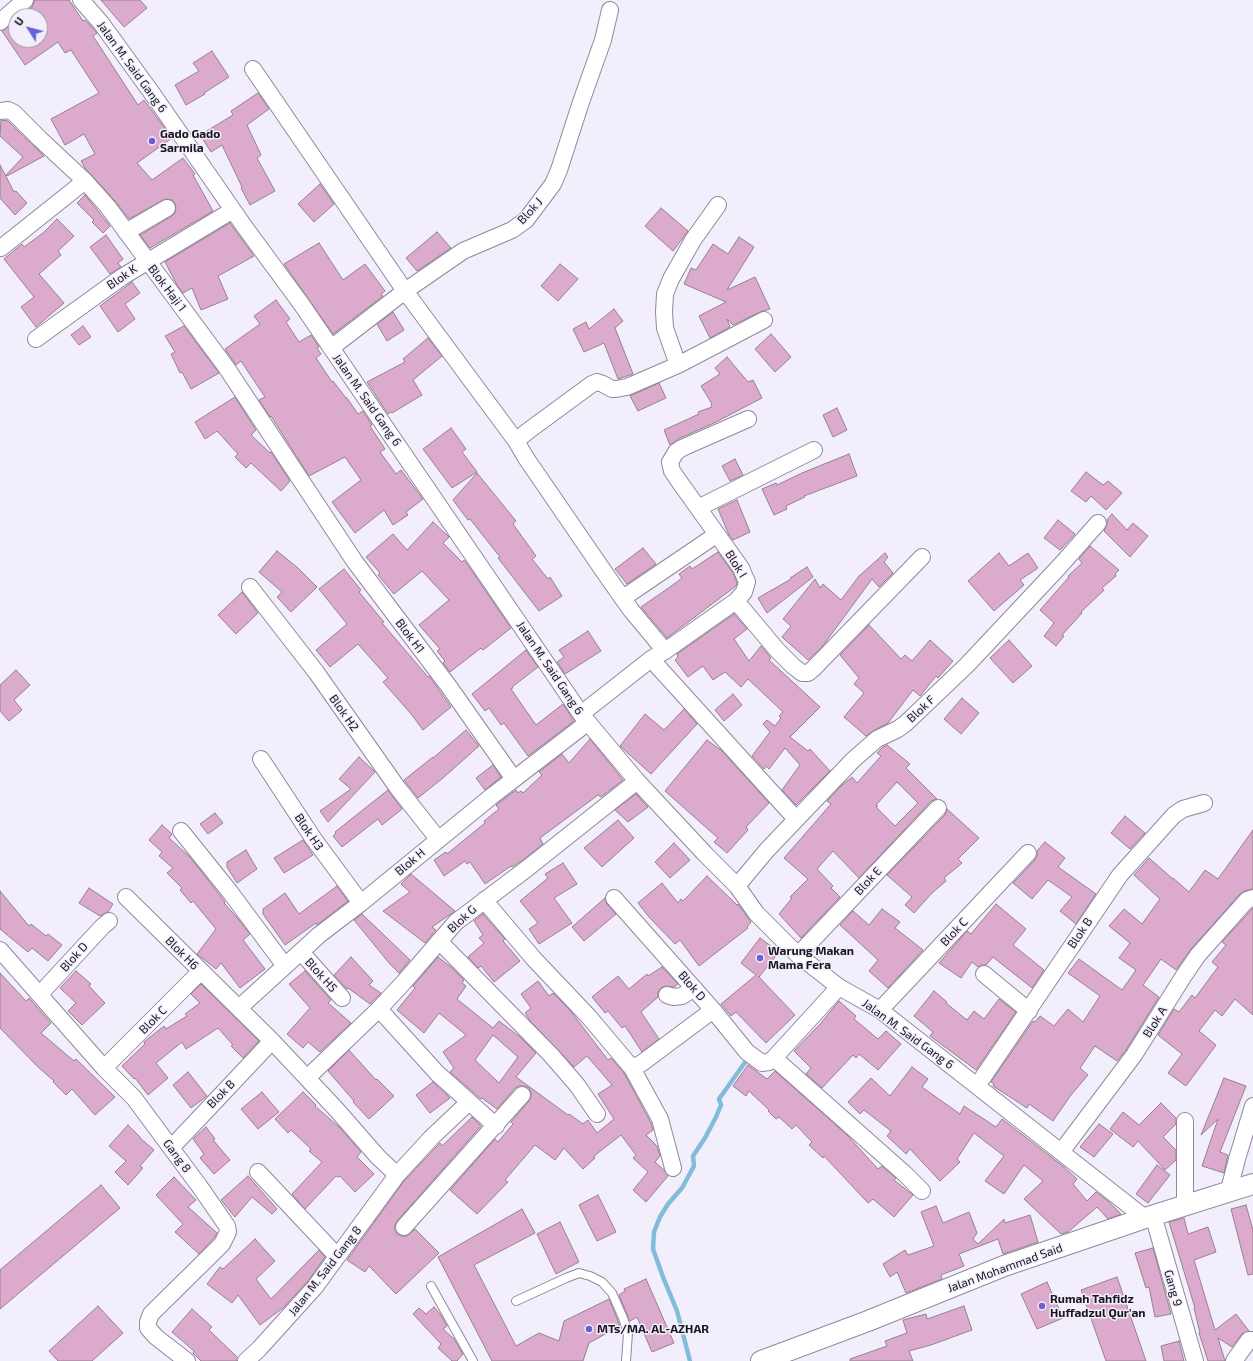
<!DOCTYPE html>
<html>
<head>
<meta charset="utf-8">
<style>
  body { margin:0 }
  #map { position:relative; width:1253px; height:1361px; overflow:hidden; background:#f3eefc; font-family:"Exo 2",sans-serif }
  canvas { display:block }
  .north { position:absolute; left:8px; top:8px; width:40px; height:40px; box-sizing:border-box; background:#f3eefc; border:1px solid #9c98a3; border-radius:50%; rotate:306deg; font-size:11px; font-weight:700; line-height:16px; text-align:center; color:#19161e }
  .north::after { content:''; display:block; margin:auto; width:14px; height:18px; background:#695fd9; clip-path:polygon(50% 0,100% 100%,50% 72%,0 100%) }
</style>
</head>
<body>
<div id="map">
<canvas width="1253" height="1361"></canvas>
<div class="north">U</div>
</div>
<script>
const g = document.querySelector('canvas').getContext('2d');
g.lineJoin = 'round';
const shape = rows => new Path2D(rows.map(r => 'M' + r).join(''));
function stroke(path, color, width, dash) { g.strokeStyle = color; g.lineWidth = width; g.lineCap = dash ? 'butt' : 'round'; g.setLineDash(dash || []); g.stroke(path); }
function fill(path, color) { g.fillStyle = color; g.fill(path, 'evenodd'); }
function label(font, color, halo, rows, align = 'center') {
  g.font = font + ' "Exo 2",sans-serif'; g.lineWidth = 3; g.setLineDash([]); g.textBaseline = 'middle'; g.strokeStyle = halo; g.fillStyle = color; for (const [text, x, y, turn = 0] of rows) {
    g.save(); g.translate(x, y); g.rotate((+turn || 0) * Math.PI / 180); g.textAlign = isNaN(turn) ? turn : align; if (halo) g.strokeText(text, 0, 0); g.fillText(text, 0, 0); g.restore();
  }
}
stroke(shape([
  [690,1361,677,1311,663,1277,653,1249,654,1232,660,1217,668,1204,682,1188,694,1166,693,1156,705,1138,716,1117,721,1105,719,1099,746,1061,750,1059]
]), '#81bdd9', 4.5);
const building = shape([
  [35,0,69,0,83,21,85,20,97,33,93,36,138,105,144,100,172,138,137,163,152,180,183,158,195,174,193,175,213,211,150,248,140,235,172,216,175,213,176,208,175,203,172,200,167,199,163,200,129,219,115,201,85,168,81,161,95,154,84,134,65,145,51,119,99,93,71,50,65,53,58,42,25,65,2,31,16,21,16,40,40,40,40,16,21,16,32,7,35,0],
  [101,0,140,0,147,8,124,27,101,0],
  [212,51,229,77,204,93,205,94,186,105,175,85,199,71,193,63,212,51],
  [258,93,269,109,247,125,261,155,257,158,275,191,250,205,241,188,242,187,222,145,211,152,200,135,233,115,231,111,258,93],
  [1,120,8,121,44,156,7,176,6,175,23,157,0,136,1,120],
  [0,165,14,192,16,191,27,203,15,215,0,198,0,165],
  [320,184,334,204,314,222,298,204,320,184],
  [85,195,110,226,103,233,92,222,94,220,77,203,85,195],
  [661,208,688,231,673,251,645,226,661,208],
  [57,219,74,236,58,251,61,255,39,274,64,303,36,327,21,307,34,297,4,259,22,244,24,247,43,233,57,219],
  [230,223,254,256,218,276,228,299,201,310,192,288,183,293,177,285,165,262,230,223],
  [437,232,451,248,417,271,406,258,437,232],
  [106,235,123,259,118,263,121,267,110,274,90,247,106,235],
  [739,237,754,247,727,290,755,277,770,309,760,312,733,325,727,319,730,327,710,338,699,316,726,302,684,284,691,268,696,270,713,244,728,254,739,237],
  [319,243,343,280,365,264,385,291,381,294,383,296,333,334,284,264,319,243],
  [560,264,578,279,558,301,541,286,560,264],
  [132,282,140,293,125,304,135,319,118,332,100,306,132,282],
  [276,300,290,319,286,322,299,342,311,335,319,347,317,348,321,354,316,358,332,382,333,381,346,398,347,398,358,414,363,411,372,425,370,426,385,449,380,452,396,474,401,470,423,499,406,512,408,515,393,525,384,510,355,533,332,502,361,480,345,457,309,476,271,416,270,417,259,400,265,397,241,361,236,365,225,349,260,324,254,316,276,300],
  [614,309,623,321,615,328,633,374,618,379,604,343,584,352,573,329,586,322,589,329,614,309],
  [393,312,404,330,387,341,377,324,393,312],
  [83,326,91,337,79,345,71,335,83,326],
  [184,326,219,373,191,389,182,372,180,373,171,354,175,352,165,336,184,326],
  [771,334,791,357,775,372,755,349,771,334],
  [428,338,442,356,413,380,422,395,392,413,391,412,388,414,367,382,405,362,403,359,428,338],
  [727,357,748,382,753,380,762,398,716,422,678,439,670,445,664,430,699,414,698,412,712,407,711,405,712,404,701,386,720,374,715,368,727,357],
  [659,383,666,398,638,411,630,396,659,383],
  [235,397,256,430,251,435,270,453,271,452,290,481,281,491,251,463,246,468,235,457,238,454,217,431,205,439,195,422,235,397],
  [837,408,847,430,833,437,823,415,837,408],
  [451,428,466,449,462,452,477,472,452,488,423,449,451,428],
  [849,454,857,476,804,496,805,497,786,506,787,509,774,515,762,489,776,483,777,485,802,473,849,454],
  [735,459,743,475,730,481,722,466,735,459],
  [1086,472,1103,485,1108,481,1122,493,1106,510,1091,496,1086,502,1071,491,1086,472],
  [477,473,516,521,513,524,536,556,532,559,548,579,550,577,562,596,539,611,498,558,500,557,470,519,468,520,453,500,477,473],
  [737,500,750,532,733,540,729,535,718,509,737,500],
  [1112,514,1127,530,1133,523,1148,536,1130,557,1104,531,1107,525,1107,520,1112,514],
  [1058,520,1075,534,1060,550,1044,538,1058,520],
  [433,522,449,537,443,543,462,562,464,560,467,564,511,628,483,650,481,648,450,672,443,663,445,661,437,651,440,649,419,625,449,600,422,571,394,594,378,575,380,573,366,557,393,534,407,550,433,522],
  [1090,546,1119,570,1115,574,1116,576,1102,588,1104,590,1081,612,1082,613,1062,635,1064,636,1056,646,1044,636,1054,623,1040,610,1069,577,1068,576,1082,563,1079,559,1090,546],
  [643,548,656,564,627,584,615,569,643,548],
  [277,551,298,568,317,587,291,612,277,597,282,592,259,572,277,551],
  [718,552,733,573,737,583,736,586,667,638,641,607,670,587,682,578,679,574,690,566,692,569,718,552],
  [885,553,888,557,884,562,893,573,879,587,872,579,822,647,808,660,782,637,791,626,783,619,815,579,820,588,823,584,841,600,859,576,885,553],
  [999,553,1009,566,1028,553,1038,568,1020,580,1024,585,994,611,968,581,999,553],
  [807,567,813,577,767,613,758,598,791,579,790,578,807,567],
  [344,569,361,590,359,592,384,622,382,623,428,677,429,676,451,707,423,730,412,715,383,682,388,678,358,644,330,667,316,650,347,624,319,589,344,569],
  [242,592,258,613,236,634,218,615,242,592],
  [734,614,747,629,734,639,749,661,761,646,771,658,769,660,820,707,790,737,808,751,810,749,830,771,796,805,782,790,800,765,785,748,769,769,766,766,764,769,752,756,770,732,763,724,767,720,775,726,781,718,779,716,783,712,748,679,741,687,725,672,713,680,703,666,688,677,675,660,678,657,677,654,734,614],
  [869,625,901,659,905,655,912,661,930,640,953,661,938,678,936,676,920,696,913,690,888,723,873,731,866,736,844,717,864,693,854,684,859,678,840,655,869,625],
  [588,631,601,651,565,674,557,662,564,657,559,650,588,631],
  [1009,640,1032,666,1013,683,990,658,1009,640],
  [526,650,538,667,512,687,513,688,511,689,536,725,563,704,574,721,528,756,504,723,501,725,489,708,485,711,472,694,526,650],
  [16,670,30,685,14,700,22,710,9,721,0,711,0,685,16,670],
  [733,694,742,705,724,721,715,710,733,694],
  [962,698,979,713,961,734,944,719,962,698],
  [684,709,697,724,651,774,620,746,645,714,664,730,684,709],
  [466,730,479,746,443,778,418,798,404,780,433,757,433,758,466,730],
  [590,739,623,780,601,797,598,795,540,838,543,844,524,859,512,867,511,866,485,884,470,862,467,864,465,861,444,876,434,860,446,852,447,854,485,823,484,821,499,809,496,805,516,790,518,793,521,791,523,793,542,775,539,772,562,754,569,763,590,739],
  [707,740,722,751,769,803,746,827,748,830,727,853,714,842,718,838,665,791,707,740],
  [887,745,910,764,906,768,937,799,931,801,859,878,833,851,817,869,833,886,831,888,840,897,801,938,779,914,792,898,790,897,808,879,784,858,831,804,827,801,842,785,852,777,857,783,881,756,877,753,883,747,887,745],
  [897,782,918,803,895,826,876,807,878,806,876,805,897,782],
  [359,757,375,772,328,822,320,811,351,789,339,779,359,757],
  [493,765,501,777,485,790,476,778,493,765],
  [388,790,402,809,382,825,378,819,342,847,333,836,336,833,335,832,388,790],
  [636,794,648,807,628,822,615,810,636,794],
  [947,809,979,838,958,859,962,863,944,878,946,881,932,893,914,913,905,905,912,897,887,875,945,815,947,809],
  [215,813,223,823,208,834,200,824,215,813],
  [1125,816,1145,833,1130,849,1111,833,1125,816],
  [618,820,634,838,602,867,584,848,618,820],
  [162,825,172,834,169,838,190,857,225,902,224,903,239,920,250,934,243,940,265,969,240,988,221,963,216,969,197,954,216,929,193,901,191,903,180,890,182,888,167,873,173,868,159,856,162,852,149,840,162,825],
  [1253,830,1253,889,1244,891,1240,894,1191,949,1176,970,1161,959,1143,985,1159,997,1126,1050,1117,1061,1095,1046,1080,1068,1088,1075,1071,1095,1053,1121,1029,1104,1027,1108,993,1086,994,1084,991,1082,1033,1021,1035,1022,1040,1016,1054,1026,1068,1009,1083,1022,1100,996,1068,973,1079,959,1122,990,1136,970,1119,958,1130,943,1109,926,1124,909,1142,924,1160,899,1134,875,1149,858,1173,879,1173,878,1189,892,1205,870,1218,879,1253,830],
  [303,840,313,855,284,873,274,858,303,840],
  [1045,842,1065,858,1058,867,1096,894,1076,924,1060,911,1072,897,1048,880,1032,899,1013,883,1035,860,1037,856,1037,851,1045,842],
  [674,843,690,860,670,878,655,862,674,843],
  [246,850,257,869,237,883,227,867,227,862,246,850],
  [563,863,577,884,554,898,572,923,539,944,529,929,538,923,520,901,548,878,545,874,563,863],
  [411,874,455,911,432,927,436,930,425,943,383,911,410,892,401,884,411,874],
  [707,876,737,905,738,904,751,922,747,927,748,928,699,966,680,940,675,944,649,917,638,903,662,883,678,903,681,899,683,901,707,876],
  [337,886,348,901,317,925,316,923,285,945,263,914,263,909,285,893,299,914,337,886],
  [89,888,113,904,108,912,100,916,79,903,89,888],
  [0,891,29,926,31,924,46,936,48,934,62,945,48,961,32,948,28,952,0,929,0,891],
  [605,898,607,904,616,914,584,941,572,927,605,898],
  [996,904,1026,929,1013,945,1044,970,1032,988,993,957,986,965,981,965,978,967,972,962,961,978,939,963,967,931,971,934,996,904],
  [1253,908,1253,1015,1235,999,1222,1016,1215,1010,1199,1031,1216,1045,1186,1086,1168,1073,1182,1054,1158,1035,1174,1009,1179,1012,1192,995,1195,998,1218,967,1212,962,1226,945,1222,942,1253,908],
  [882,909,900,922,895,928,923,950,888,988,869,971,878,960,840,925,853,911,869,925,882,909],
  [362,914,410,960,399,973,389,963,354,920,362,914],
  [483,914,505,939,503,941,520,961,494,982,481,966,478,968,468,957,484,943,479,938,483,935,474,921,483,914],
  [760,938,779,952,759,977,758,976,795,1015,766,1043,736,1012,731,1016,721,1004,756,975,741,963,760,938],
  [351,957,373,981,369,985,381,993,370,1004,348,988,347,989,334,975,351,957],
  [438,957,451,967,464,980,462,983,466,986,457,999,493,1028,499,1021,520,1037,536,1053,516,1077,568,1115,569,1114,583,1124,588,1120,597,1133,614,1119,598,1094,612,1085,587,1056,574,1067,531,1022,525,1013,531,1008,521,994,538,981,549,996,553,993,569,1009,608,1060,611,1058,624,1073,651,1123,653,1130,646,1135,657,1146,660,1156,655,1162,664,1170,668,1176,646,1202,633,1190,648,1172,633,1158,636,1155,621,1135,594,1156,595,1158,583,1169,564,1148,555,1160,535,1145,505,1180,508,1182,477,1214,450,1190,495,1139,498,1142,513,1124,511,1122,529,1101,531,1097,531,1092,529,1088,524,1086,519,1086,515,1088,497,1109,482,1098,481,1099,450,1072,454,1068,443,1052,466,1035,439,1013,424,1033,397,1010,415,988,413,986,438,957],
  [493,1035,518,1057,499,1083,475,1060,493,1035],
  [662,967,678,984,674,987,665,986,661,988,658,992,658,997,641,1012,659,1039,642,1052,625,1026,622,1028,608,1011,605,1013,592,997,618,976,629,989,647,974,648,976,662,967],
  [76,971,91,984,89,986,105,1003,82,1025,68,1011,76,1003,60,988,76,971],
  [305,971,331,1000,328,1003,351,1023,320,1052,308,1042,303,1048,287,1034,310,1008,289,984,305,971],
  [0,973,26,1001,29,998,51,1023,41,1033,74,1061,76,1059,115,1097,95,1115,72,1089,66,1095,53,1082,54,1081,38,1067,0,1028,0,973],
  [201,984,259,1041,243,1058,231,1046,233,1045,218,1028,186,1049,182,1042,156,1063,168,1078,148,1095,135,1078,134,1079,122,1066,145,1044,144,1042,164,1026,166,1029,187,1016,185,1014,200,1003,191,994,201,984],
  [934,991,947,1002,946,1003,967,1020,974,1011,984,1019,999,999,1016,1012,976,1070,930,1036,933,1032,914,1016,934,991],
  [839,1001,856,1016,854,1019,878,1039,886,1031,901,1044,878,1070,859,1054,856,1058,853,1055,822,1088,806,1074,811,1068,794,1051,821,1023,839,1001],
  [349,1050,376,1080,377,1079,394,1096,369,1119,353,1102,354,1101,328,1071,349,1050],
  [748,1065,767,1079,775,1071,847,1135,878,1169,882,1166,896,1178,894,1180,913,1195,894,1217,873,1199,868,1203,824,1156,823,1158,809,1145,812,1142,796,1125,792,1129,779,1117,776,1119,768,1111,769,1110,749,1091,746,1096,733,1086,748,1065],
  [912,1067,928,1079,922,1087,960,1114,964,1106,996,1127,1002,1119,1064,1167,1077,1179,1073,1184,1087,1201,1096,1192,1109,1202,1121,1214,1108,1219,1097,1207,1068,1232,1061,1234,1024,1199,1043,1181,1024,1165,1004,1194,985,1181,1004,1156,974,1133,957,1159,960,1162,940,1181,910,1149,906,1154,887,1136,891,1131,864,1110,860,1114,848,1102,871,1078,890,1096,912,1067],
  [188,1072,207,1096,191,1108,173,1085,188,1072],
  [1224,1078,1246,1086,1220,1152,1228,1155,1224,1173,1202,1166,1218,1119,1201,1135,1224,1078],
  [433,1082,450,1098,430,1113,416,1095,433,1082],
  [262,1092,279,1112,258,1129,241,1109,262,1092],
  [303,1092,316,1105,315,1106,339,1127,361,1152,357,1157,374,1174,355,1192,340,1176,338,1177,336,1176,305,1209,292,1194,322,1162,309,1151,311,1149,291,1130,288,1133,275,1119,303,1092],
  [1161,1103,1176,1118,1176,1124,1163,1137,1176,1150,1176,1160,1165,1170,1138,1141,1133,1147,1110,1129,1123,1112,1139,1125,1161,1103],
  [472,1117,481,1126,397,1221,395,1225,395,1230,397,1234,402,1236,407,1236,415,1229,439,1253,396,1294,369,1266,365,1272,347,1260,404,1181,440,1143,442,1146,472,1117],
  [1099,1124,1113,1134,1094,1157,1080,1147,1099,1124],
  [128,1125,140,1137,140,1138,154,1150,140,1166,143,1168,128,1185,115,1172,126,1161,109,1146,128,1125],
  [206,1127,215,1139,213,1140,230,1160,214,1174,200,1158,204,1154,193,1139,206,1127],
  [1157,1165,1170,1175,1148,1203,1136,1194,1157,1165],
  [248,1176,277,1209,272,1214,252,1197,235,1217,221,1200,248,1176],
  [174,1177,196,1200,188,1207,217,1233,214,1238,199,1254,175,1232,183,1224,156,1195,174,1177],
  [101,1185,120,1208,0,1309,0,1270,101,1185],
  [598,1195,616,1232,597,1241,579,1205,598,1195],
  [1246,1205,1253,1230,1253,1274,1248,1275,1231,1209,1246,1205],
  [936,1206,943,1223,969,1212,977,1233,973,1239,978,1244,1004,1219,1005,1223,1030,1215,1038,1242,1003,1254,998,1239,959,1254,964,1266,941,1275,942,1279,906,1293,897,1272,890,1277,883,1264,905,1250,908,1255,934,1246,921,1212,936,1206],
  [522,1209,535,1233,474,1265,516,1346,539,1333,559,1341,564,1321,609,1299,620,1326,589,1343,583,1361,492,1361,438,1257,522,1209],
  [1184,1218,1188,1234,1208,1227,1216,1252,1194,1260,1215,1330,1236,1314,1249,1331,1242,1334,1232,1347,1218,1338,1225,1361,1208,1361,1199,1333,1200,1333,1194,1308,1195,1308,1169,1222,1184,1218],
  [560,1222,579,1262,556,1274,537,1234,560,1222],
  [255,1239,275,1261,256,1279,271,1299,319,1250,325,1257,308,1281,283,1308,260,1325,238,1295,232,1303,207,1284,220,1267,223,1269,255,1239],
  [1153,1248,1171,1314,1155,1317,1149,1287,1146,1288,1135,1253,1153,1248],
  [1117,1277,1146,1361,1106,1361,1081,1290,1117,1277],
  [646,1279,674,1343,652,1352,637,1317,630,1321,619,1295,625,1291,624,1289,646,1279],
  [1047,1282,1063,1318,1037,1329,1021,1294,1047,1282],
  [98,1306,123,1333,92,1361,58,1361,49,1351,98,1306],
  [964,1306,972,1330,931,1345,909,1351,913,1361,850,1361,850,1359,887,1346,885,1341,907,1333,903,1320,926,1314,927,1319,964,1306],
  [434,1307,440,1314,447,1326,443,1329,454,1339,463,1354,457,1361,452,1361,438,1348,441,1344,413,1314,419,1308,426,1314,434,1307],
  [192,1309,212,1327,209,1330,237,1357,237,1361,201,1361,193,1353,194,1351,172,1332,192,1309],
  [1179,1341,1184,1361,1164,1361,1161,1346,1179,1341]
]);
fill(building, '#dbaacd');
stroke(building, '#968190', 1);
const service = shape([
  [431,1286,473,1361],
  [516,1301,566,1278,579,1273,590,1276,602,1282,612,1293,623,1318,628,1333,626,1361]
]);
const minor = shape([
  [81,0,101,23,154,96,244,226,302,305,581,714,637,781,706,855,737,886,756,913,798,955,839,987,880,1010,1145,1218],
  [0,22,25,0],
  [253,69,405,291,516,441],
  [0,111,8,110,14,113,40,139,85,181,108,207,226,367,355,562,450,688,514,779],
  [126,232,167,208],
  [1,248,85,181],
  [36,339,122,277,233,210],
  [331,348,405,291,463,251,512,230,526,220,553,184,559,170,581,102,603,40,610,10],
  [678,365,665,328,664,312,665,294,671,279,693,240,718,205],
  [698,508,814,450],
  [250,587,316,672,397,787,438,839],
  [623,598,716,535],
  [736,601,777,650,793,666,802,673,808,673,813,669,922,557],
  [665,651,631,610,609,579,526,458,516,441,528,431,592,384,597,382,603,384,612,389,616,389,627,387,678,365,764,320],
  [651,659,796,819],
  [581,714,651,659,665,651,736,601,744,592,747,582,741,568,681,484,672,471,670,462,676,452,682,448,748,419],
  [261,759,313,838,361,903],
  [181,831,230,892,285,966],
  [737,886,767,850,853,760,877,739,898,729,905,724,967,665,1059,567,1098,523],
  [126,897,272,1041,336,1109,378,1157,397,1175,431,1138,469,1102],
  [614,898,713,1010,747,1052,762,1063,769,1062,774,1058,839,987],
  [484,900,534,959,589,1017,632,1068,642,1063,713,1010],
  [439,941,551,1055,577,1085,597,1114],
  [0,950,104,1068,134,1098,200,1187,227,1226,228,1232,222,1244,151,1314,148,1322,148,1328,156,1337,187,1361],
  [301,952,342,998],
  [798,955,938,808],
  [984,974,1029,1011],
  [40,994,102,927,109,921],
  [667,995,674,997,682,996,694,988],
  [239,1008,319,935,361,903,492,796,587,723],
  [379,1009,437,1073,496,1126],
  [880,1010,1028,853],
  [774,1058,905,1174,922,1191],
  [104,1068,201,971],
  [632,1068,660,1119,673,1168],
  [307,1078,379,1009,404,982,456,922,529,867,637,781],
  [977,1086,1120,875,1174,815,1183,809,1204,803],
  [1185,1121,1185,1205],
  [171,1148,272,1041],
  [1061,1152,1134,1055,1183,977,1198,955,1247,900,1253,898],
  [258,1172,337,1256],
  [1229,1190,1237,1159,1253,1106],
  [1153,1215,1195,1361],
  [404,1227,522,1095],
  [246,1361,259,1349,315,1287,397,1175],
  [1234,1361,1249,1340,1253,1340]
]);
const tertiary = shape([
  [761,1361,868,1321,1004,1266,1145,1218,1253,1184]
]);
stroke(service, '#90889d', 10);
stroke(minor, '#90889d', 18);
stroke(tertiary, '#90889d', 22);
stroke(service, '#fff', 8);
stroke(minor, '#fff', 16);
stroke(tertiary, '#fff', 20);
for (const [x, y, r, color] of [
  [152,141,4,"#695fd9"],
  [760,958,4,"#695fd9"],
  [1042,1306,4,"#695fd9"],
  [589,1329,4,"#695fd9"]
]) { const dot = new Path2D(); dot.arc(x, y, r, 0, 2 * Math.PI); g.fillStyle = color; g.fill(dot); stroke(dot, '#f3eefc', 1.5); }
label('12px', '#19161e', '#f3eefc', [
  ["Jalan M. Said Gang 6",132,67,54],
  ["Blok J",530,211,-47],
  ["Blok K",122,277,-34],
  ["Blok Haji 1",167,288,53],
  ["Jalan M. Said Gang 6",367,400,55],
  ["Blok I",736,564,58],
  ["Blok H1",410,636,53],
  ["Jalan M. Said Gang 6",550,668,56],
  ["Blok F",921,709,-43],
  ["Blok H2",344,713,55],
  ["Blok H3",309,832,56],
  ["Blok H",410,862,-40],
  ["Blok E",868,881,-47],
  ["Blok G",462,919,-42],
  ["Blok C",954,932,-47],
  ["Blok B",1080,933,-56],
  ["Blok H6",182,953,45],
  ["Blok D",74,957,-48],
  ["Blok H5",321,975,48],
  ["Blok D",692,986,49],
  ["Blok C",153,1020,-45],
  ["Blok A",1155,1022,-58],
  ["Jalan M. Said Gang 6",908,1034,36],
  ["Blok B",221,1094,-46],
  ["Gang 8",177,1156,53],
  ["Jalan Mohammad Said",1005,1268,-20],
  ["Jalan M. Said Gang 8",325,1271,-52],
  ["Gang 9",1173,1288,74]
]);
label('bold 12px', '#19161e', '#f3eefc', [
  ["Gado Gado",160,134],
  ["Sarmila",160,148],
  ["Warung Makan",768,951],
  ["Mama Fera",768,965],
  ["Rumah Tahfidz",1050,1299],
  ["Huffadzul Qur'an",1050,1313],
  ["MTs/MA. AL-AZHAR",597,1329]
], 'left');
</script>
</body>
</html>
